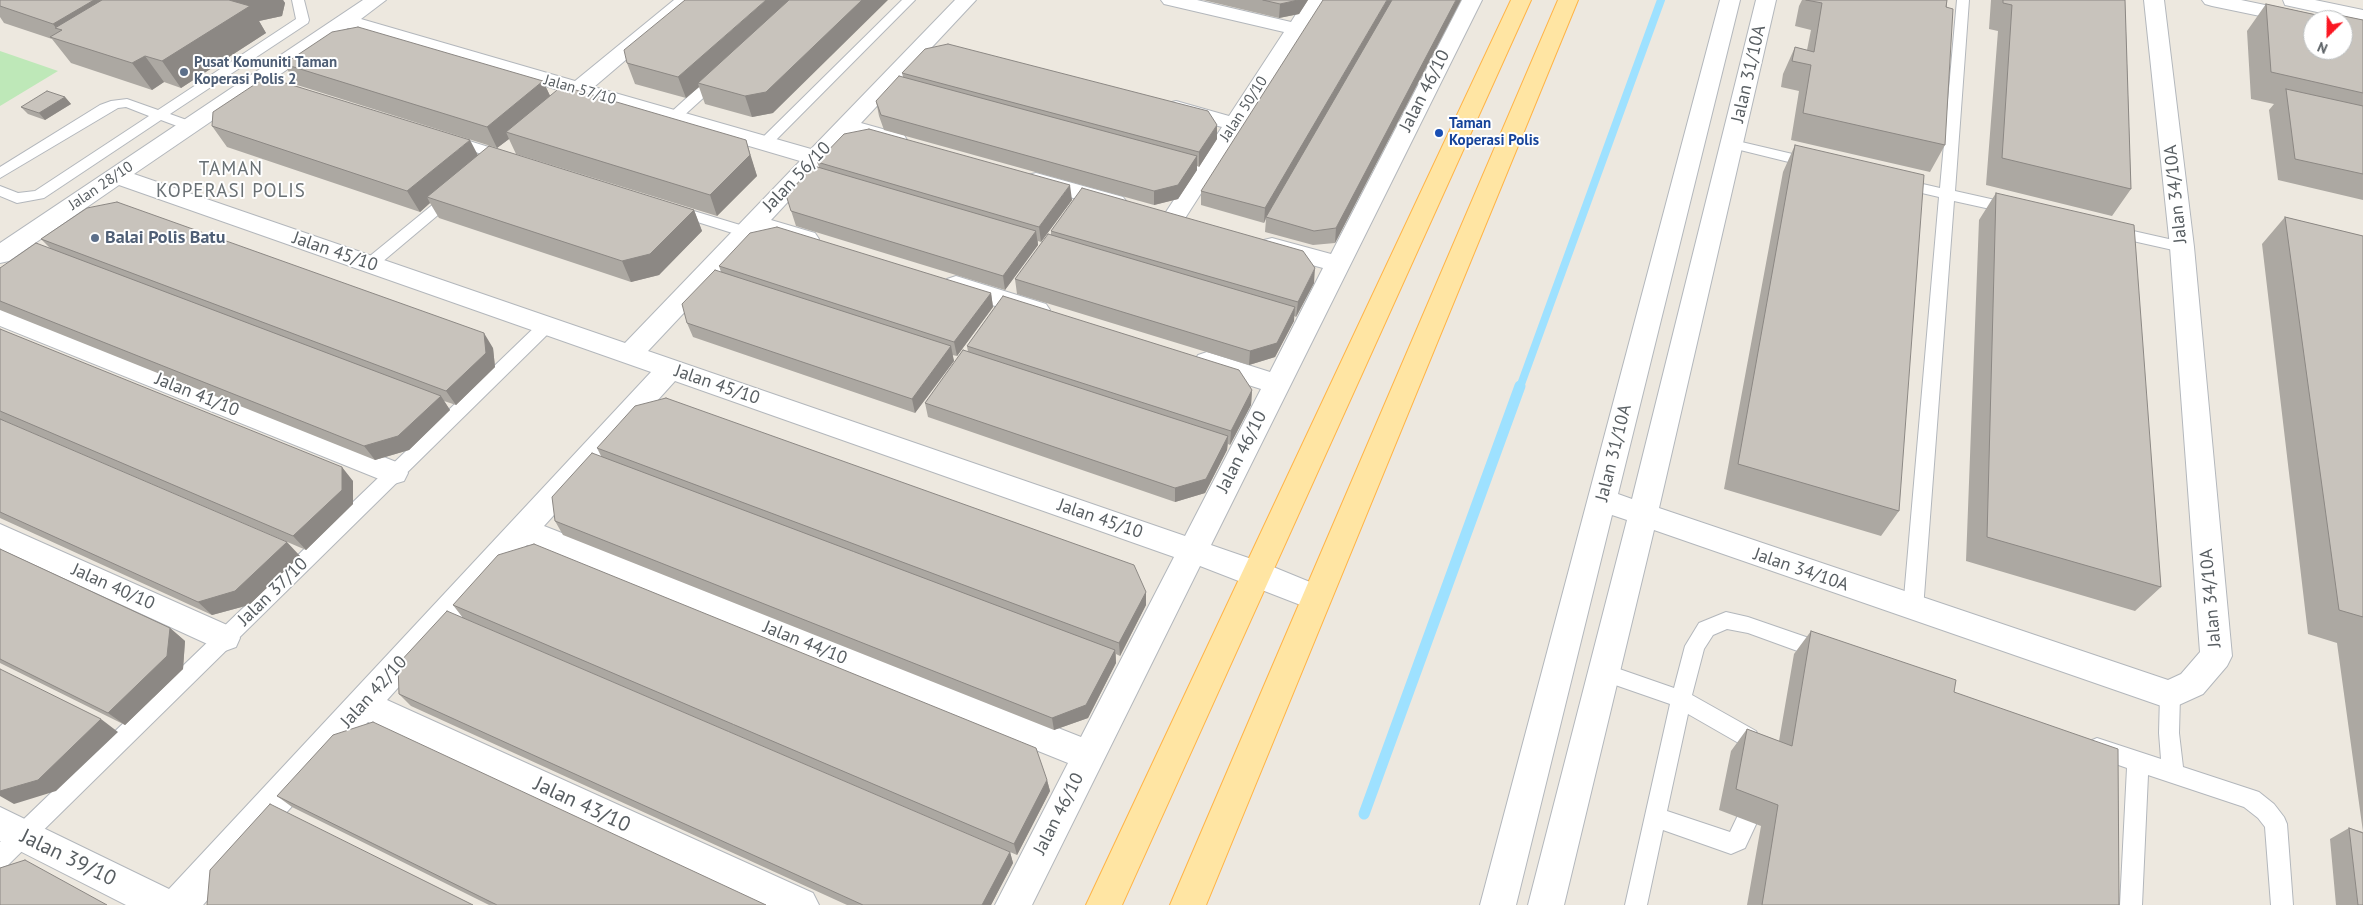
<!DOCTYPE html>
<html>
<head>
<meta charset="utf-8">
<style>
  body { margin:0 }
  #map { position:relative; width:2363px; height:905px; overflow:hidden; background:#ede8df; font-family:"PT Sans",sans-serif }
  canvas { display:block }
  .north { position:absolute; left:2303px; top:10px; width:50px; height:50px; box-sizing:border-box; background:#fff; border:1px solid #bcbfc0; border-radius:50%; rotate:203deg; font-size:14px; font-weight:700; line-height:20px; text-align:center; color:#585e62 }
  .north::after { content:''; display:block; margin:auto; width:18px; height:22px; background:#fb1722; clip-path:polygon(50% 0,100% 100%,50% 72%,0 100%) }
</style>
</head>
<body>
<div id="map">
<canvas width="2363" height="905"></canvas>
<div class="north">N</div>
</div>
<script>
const g = document.querySelector('canvas').getContext('2d');
g.lineJoin = 'round';
function fill(path, color) { g.fillStyle = color; g.fill(path, 'evenodd'); }
const shape = rows => new Path2D(rows.map(r => 'M' + r).join(''));
function stroke(path, color, width, dash) { g.strokeStyle = color; g.lineWidth = width; g.lineCap = dash ? 'butt' : 'round'; g.setLineDash(dash || []); g.stroke(path); }
function label(font, color, halo, rows, align = 'center') {
  g.font = font + ' "PT Sans",sans-serif'; g.lineWidth = 4; g.setLineDash([]); g.textBaseline = 'middle'; g.strokeStyle = halo; g.fillStyle = color; for (const [text, x, y, turn = 0] of rows) {
    g.save(); g.translate(x, y); g.rotate((+turn || 0) * Math.PI / 180); g.textAlign = isNaN(turn) ? turn : align; if (halo) g.strokeText(text, 0, 0); g.fillText(text, 0, 0); g.restore();
  }
}
fill(shape([
  [0,51,58,71,0,106]
]), '#bee8b8');
stroke(shape([
  [1520,387,1661,0]
]), '#9ee1ff', 8);
stroke(shape([
  [1364,814,1520,386]
]), '#9ee1ff', 11);
const service = shape([
  [292,0,304,0,309,20,308,23,170,114,195,123,197,126,195,129,185,129,161,120,44,198,17,203,0,196,0,186,18,193,35,191,149,116,126,107,118,108,0,178,0,167,100,105,111,101,127,99,158,110,296,19,292,0],
  [902,0,915,0,770,146,760,146,758,143,760,140,902,0],
  [1957,0,1969,0,1955,191,2013,204,2020,209,2013,214,1954,201,1923,609,1920,615,1913,617,1906,615,1903,609,1939,197,1896,187,1894,184,1901,179,1940,188,1957,0],
  [718,73,725,77,723,80,679,120,669,120,667,117,669,114,713,74,718,73],
  [450,135,511,154,513,157,506,162,445,142,443,139,445,136,450,135],
  [1733,140,1818,160,1820,163,1813,168,1728,147,1726,144,1728,141,1733,140],
  [452,191,459,196,457,199,375,268,365,268,362,264,365,260,447,193,452,191],
  [674,205,750,228,753,232,745,237,669,213,667,210,674,205],
  [2111,226,2182,242,2187,243,2190,247,2187,251,2182,252,2106,235,2103,231,2106,227,2111,226],
  [546,320,552,322,554,326,552,330,8,865,0,868,0,842,540,322,546,320],
  [1726,612,1748,617,1832,646,1835,652,1832,658,1825,661,1748,633,1727,629,1713,635,1704,649,1692,695,1756,731,1766,753,1763,760,1756,763,1749,760,1742,745,1688,714,1667,811,1730,832,1739,813,1747,810,1755,813,1758,820,1745,848,1731,854,1663,830,1647,905,1625,905,1670,704,1598,679,1595,673,1598,667,1605,664,1674,688,1685,646,1699,623,1726,612],
  [2170,686,2177,689,2180,695,2179,733,2183,767,2259,792,2274,804,2284,817,2287,824,2293,905,2271,905,2265,827,2258,818,2244,807,2148,775,2142,905,2120,905,2127,768,2090,755,2087,748,2090,741,2097,738,2161,759,2159,733,2160,695,2163,689,2170,686]
]);
const minor = shape([
  [363,0,386,0,361,19,575,81,674,0,696,0,594,87,811,149,955,0,976,0,861,123,904,135,907,140,904,145,896,147,851,134,771,220,815,233,819,239,815,245,807,247,759,233,648,351,1185,536,1261,389,1198,369,1194,362,1198,355,1207,352,1270,372,1323,268,1264,252,1260,246,1264,240,1272,238,1331,254,1462,0,1482,0,1211,545,1266,564,1327,589,1331,598,1327,607,1316,611,1200,566,1032,905,995,905,1068,763,527,545,387,700,813,893,819,905,762,905,368,722,203,905,126,905,0,841,0,807,169,889,651,372,119,185,9,261,0,263,0,243,363,0],
  [348,28,800,161,625,343,134,174,348,28],
  [675,381,1174,557,1081,737,544,526,675,381],
  [1161,0,1197,0,1291,22,1305,0,1325,0,1182,223,1174,226,1166,223,1162,218,1222,127,1168,113,1165,108,1168,103,1176,101,1229,116,1284,32,1164,4,1161,0],
  [1720,0,1740,0,1618,494,1632,499,1756,0,1776,0,1659,508,2168,680,2181,674,2200,652,2170,247,2144,0,2164,0,2194,247,2232,656,2227,666,2203,694,2170,709,1654,530,1564,905,1528,905,1627,520,1612,515,1516,905,1480,905,1720,0],
  [2202,0,2241,0,2313,15,2320,17,2322,20,2313,20,2313,27,2212,6,2205,4,2202,0],
  [2283,0,2315,0,2363,10,2363,22,2285,5,2283,0],
  [1036,173,1123,197,1127,202,1123,207,1115,210,1028,185,1025,180,1028,175,1036,173],
  [956,276,1046,304,1050,310,1046,316,1037,319,947,291,944,285,947,279,956,276],
  [0,307,404,465,408,473,404,481,394,484,384,481,0,326,0,307],
  [0,524,236,629,240,638,236,647,225,651,214,647,0,549,0,524]
]);
const primary = shape([
  [1511,0,1531,0,1122,905,1086,905,1511,0],
  [1558,0,1578,0,1206,905,1170,905,1558,0]
]);
stroke(service, '#b3b7bc', 2);
stroke(minor, '#b3b7bc', 2);
stroke(primary, '#ffb447', 2);
fill(service, '#fff');
fill(minor, '#fff');
fill(primary, '#ffe5a3');
fill(shape([
  [0,0,283,0,285,3,282,16,259,21,266,33,181,88,164,82,152,90,71,63,52,39,4,23,0,17],
  [685,0,773,113,752,117,705,104,699,87,686,98,635,84,627,63],
  [1203,0,1308,0,1299,14,1279,18],
  [1461,0,1335,243,1313,245,1265,232,1266,219,1264,223,1201,205,1201,191],
  [1802,0,1947,0,1945,145,1930,172,1791,140,1799,91,1781,87,1783,74,1795,47,1807,50,1811,30,1795,26,1799,6],
  [1991,0,2125,0,2131,189,2112,216,1986,185,1998,31,1989,29],
  [2266,4,2330,18,2334,14,2363,20,2363,200,2278,180,2269,110,2274,104,2251,99,2247,31],
  [284,64,543,81,550,96,752,161,757,176,717,216,516,154,509,139,497,148,297,85],
  [902,73,1217,139,1199,167,1197,166,1197,170,1178,199,1154,205,884,130,879,116,876,101,903,77],
  [65,97,71,104,45,120,28,114,21,107],
  [212,126,478,155,694,210,702,231,659,275,631,282,439,218,430,203,420,212,227,147],
  [1795,145,1899,511,1881,536,1724,489,1783,172],
  [817,162,1072,200,1041,242,1038,241,1038,245,1005,290,796,226,786,195,819,167],
  [1996,193,2161,587,2135,611,1966,561,1979,220],
  [2285,217,2363,236,2363,905,2336,905,2330,839,2349,828,2363,832,2337,643,2308,634,2262,244],
  [1051,231,1314,283,1296,317,1294,316,1294,321,1275,357,1249,365,1017,294,1015,279,1051,235],
  [41,239,493,348,495,367,456,405,444,401,450,410,409,450,375,460,0,310,0,268,50,248],
  [719,266,991,293,993,307,957,356,952,355,954,361,915,413,693,337,687,323,721,272],
  [0,329,353,481,353,504,306,550,0,419],
  [967,346,1252,390,1251,405,1230,445,1228,444,1227,450,1205,493,1175,502,928,417,925,403,968,352],
  [0,419,300,556,249,605,212,615,0,518],
  [597,448,1146,592,1146,605,1120,656,1116,654,1116,663,1088,718,1054,730,563,535,555,521,601,456],
  [0,549,170,628,185,641,183,669,125,725,0,663],
  [453,605,1047,780,1050,791,1017,855,463,618],
  [1811,631,1954,692,2119,905,1747,905,1761,826,1719,810,1731,751,1747,729,1779,741,1794,654],
  [399,694,1010,852,1013,863,991,905,847,905,411,706],
  [277,796,766,905,489,905,292,807]
]), '#aca8a2');
fill(shape([
  [94,0,145,0,62,30,56,28,53,24],
  [226,0,283,0,285,3,282,16,259,21,266,33,181,88,162,61],
  [766,0,795,0,698,83,699,87,686,98,678,77],
  [862,0,888,0,773,113,752,117,745,96],
  [1298,0,1308,0,1299,14,1279,18,1280,4],
  [1387,0,1393,0,1266,217,1264,223,1265,208],
  [1456,0,1461,0,1335,243,1336,228],
  [145,56,164,82,152,90,132,63],
  [543,81,553,102,506,132,509,139,497,148,487,127],
  [65,97,71,104,45,120,39,113],
  [1217,125,1217,139,1199,167,1199,152],
  [470,140,481,161,427,197,430,203,420,212,407,191],
  [746,140,757,176,717,216,710,195],
  [1197,156,1197,170,1178,199,1154,205,1154,191],
  [1070,185,1072,200,1041,242,1039,227],
  [694,210,702,231,659,275,631,282,622,261],
  [1036,231,1038,245,1005,290,1003,276],
  [1315,268,1314,283,1296,317,1298,302],
  [991,293,993,307,957,356,954,342],
  [1295,307,1294,321,1275,357,1249,365,1250,351],
  [484,333,493,348,495,367,456,405,446,391],
  [951,346,954,361,915,413,912,399],
  [1252,390,1251,405,1230,445,1231,431],
  [441,396,450,410,409,450,375,460,364,446],
  [1228,436,1227,450,1205,493,1175,502,1175,488],
  [342,467,353,481,353,504,306,550,293,536],
  [287,542,300,556,249,605,212,615,198,602],
  [1146,592,1146,605,1120,656,1119,643],
  [170,628,185,641,183,669,125,725,108,713],
  [1115,650,1116,663,1088,718,1054,730,1052,718],
  [101,719,118,732,56,791,14,804,0,796,0,791],
  [1047,780,1050,791,1017,855,1014,844],
  [1010,852,1013,863,991,905,982,905]
]), '#8c8884');
const building = shape([
  [0,0,94,0,53,24,0,6,0,0],
  [102,0,229,0,250,6,162,61,145,56,132,63,50,37,62,30,55,28,102,0],
  [685,0,766,0,678,77,627,63,624,50,685,0],
  [789,0,862,0,766,92,745,96,698,83,789,0],
  [1263,0,1298,0,1280,4,1263,0],
  [1323,0,1387,0,1265,208,1201,191,1323,0],
  [1392,0,1456,0,1336,228,1314,231,1266,217,1392,0],
  [1806,0,1947,0,1946,7,1953,9,1945,145,1803,113,1811,65,1792,61,1795,47,1814,52,1822,3,1806,0],
  [2003,0,2125,0,2131,189,2002,158,2012,5,2003,3,2003,0],
  [2266,4,2335,19,2334,14,2363,20,2363,93,2271,72,2266,4],
  [2313,20,2343,20,2343,50,2313,50,2313,20],
  [358,27,543,81,487,127,284,64,332,32,358,27],
  [948,44,1208,111,1217,125,1199,152,902,73,925,49,948,44],
  [899,76,1197,156,1178,185,1154,191,881,115,876,101,899,76],
  [266,77,470,140,407,191,212,126,213,112,266,77],
  [562,86,746,140,750,155,710,195,506,132,562,86],
  [2286,89,2363,106,2363,174,2295,159,2286,89],
  [47,91,65,97,39,113,21,107,47,91],
  [869,129,1070,185,1039,227,817,162,844,134,869,129],
  [1795,145,1924,175,1899,511,1738,464,1795,145],
  [489,146,694,210,650,254,622,261,427,197,489,146],
  [814,166,1036,231,1003,276,791,211,786,195,814,166],
  [1082,188,1303,251,1315,268,1298,302,1051,231,1082,188],
  [1996,193,2134,225,2161,587,1987,537,1996,193],
  [117,202,484,333,486,353,446,391,41,239,87,208,117,202],
  [2285,217,2363,236,2363,617,2339,610,2285,217],
  [777,227,991,293,954,342,719,266,750,233,777,227],
  [1048,234,1295,307,1277,343,1250,351,1015,279,1048,234],
  [36,243,441,396,398,436,364,446,0,301,0,268,36,243],
  [715,270,951,346,912,399,687,323,682,304,715,270],
  [1003,296,1239,370,1252,390,1231,431,967,346,1003,296],
  [0,329,342,467,342,490,293,536,0,411,0,329],
  [963,350,1228,436,1206,479,1175,488,925,403,963,350],
  [666,398,1134,565,1146,592,1119,643,597,448,635,406,666,398],
  [0,419,287,542,235,591,198,602,0,512,0,419],
  [592,453,1115,650,1086,705,1052,718,555,521,552,497,592,453],
  [534,544,1036,748,1047,780,1014,844,453,605,498,555,534,544],
  [0,549,170,628,167,656,108,713,0,659,0,549],
  [447,611,1010,852,982,905,863,905,399,694,398,664,447,611],
  [1811,631,1956,680,1954,692,2118,749,2119,905,1762,905,1778,805,1736,789,1747,729,1792,746,1811,631],
  [0,669,101,719,38,780,0,791,0,669],
  [373,722,766,905,497,905,277,796,333,735,373,722],
  [270,804,473,905,207,905,210,870,270,804],
  [2349,828,2363,833,2363,905,2358,905,2349,828],
  [25,860,107,905,0,905,0,868,25,860]
]);
fill(building, '#c8c3bc');
stroke(building, '#8c8884', 1);
for (const [x, y, r, color] of [
  [184,72,5,"#5c6f8a"],
  [1439,133,5,"#1a4fb4"],
  [95,238,5,"#5c6f8a"]
]) { const dot = new Path2D(); dot.arc(x, y, r, 0, 2 * Math.PI); g.fillStyle = color; g.fill(dot); stroke(dot, '#fff', 2); }
label('bold 15px', '#4e5e75', '#fff', [
  ["Pusat Komuniti Taman",194,63],
  ["Koperasi Polis 2",194,80]
], 'left');
label('15px', '#585e62', '#fff', [
  ["Jalan 57/10",580,90,16],
  ["Jalan 50/10",1244,109,-57],
  ["Jalan 28/10",101,186,-34]
]);
label('bold 15px', '#164399', '#fff', [
  ["Taman",1449,124],
  ["Koperasi Polis",1449,141]
], 'left');
label('18px', '#585e62', '#fff', [
  ["Jalan 31/10A",1749,74,-77],
  ["Jalan 46/10",1425,91,-63],
  ["Jalan 56/10",797,177,-46],
  ["Jalan 34/10A",2176,194,-96],
  ["Jalan 45/10",335,252,19],
  ["Jalan 45/10",717,385,19],
  ["Jalan 41/10",197,395,22],
  ["Jalan 46/10",1242,452,-63],
  ["Jalan 31/10A",1614,453,-76],
  ["Jalan 45/10",1100,519,19],
  ["Jalan 34/10A",1801,570,19],
  ["Jalan 40/10",113,587,24],
  ["Jalan 37/10",273,592,-44],
  ["Jalan 34/10A",2211,598,-95],
  ["Jalan 44/10",805,643,22],
  ["Jalan 42/10",374,692,-48],
  ["Jalan 46/10",1059,814,-63]
]);
label('bold 18px', '#4e5e75', '#fff', [
  ["Balai Polis Batu",105,238]
], 'left');
g.letterSpacing = '1px';
label('19px', '#697074', '#fff', [
  ["TAMAN",231,170],
  ["KOPERASI POLIS",231,192]
]);
g.letterSpacing = '0px';
label('21px', '#585e62', '#fff', [
  ["Jalan 43/10",582,805,25],
  ["Jalan 39/10",68,858,26]
]);
</script>
</body>
</html>
